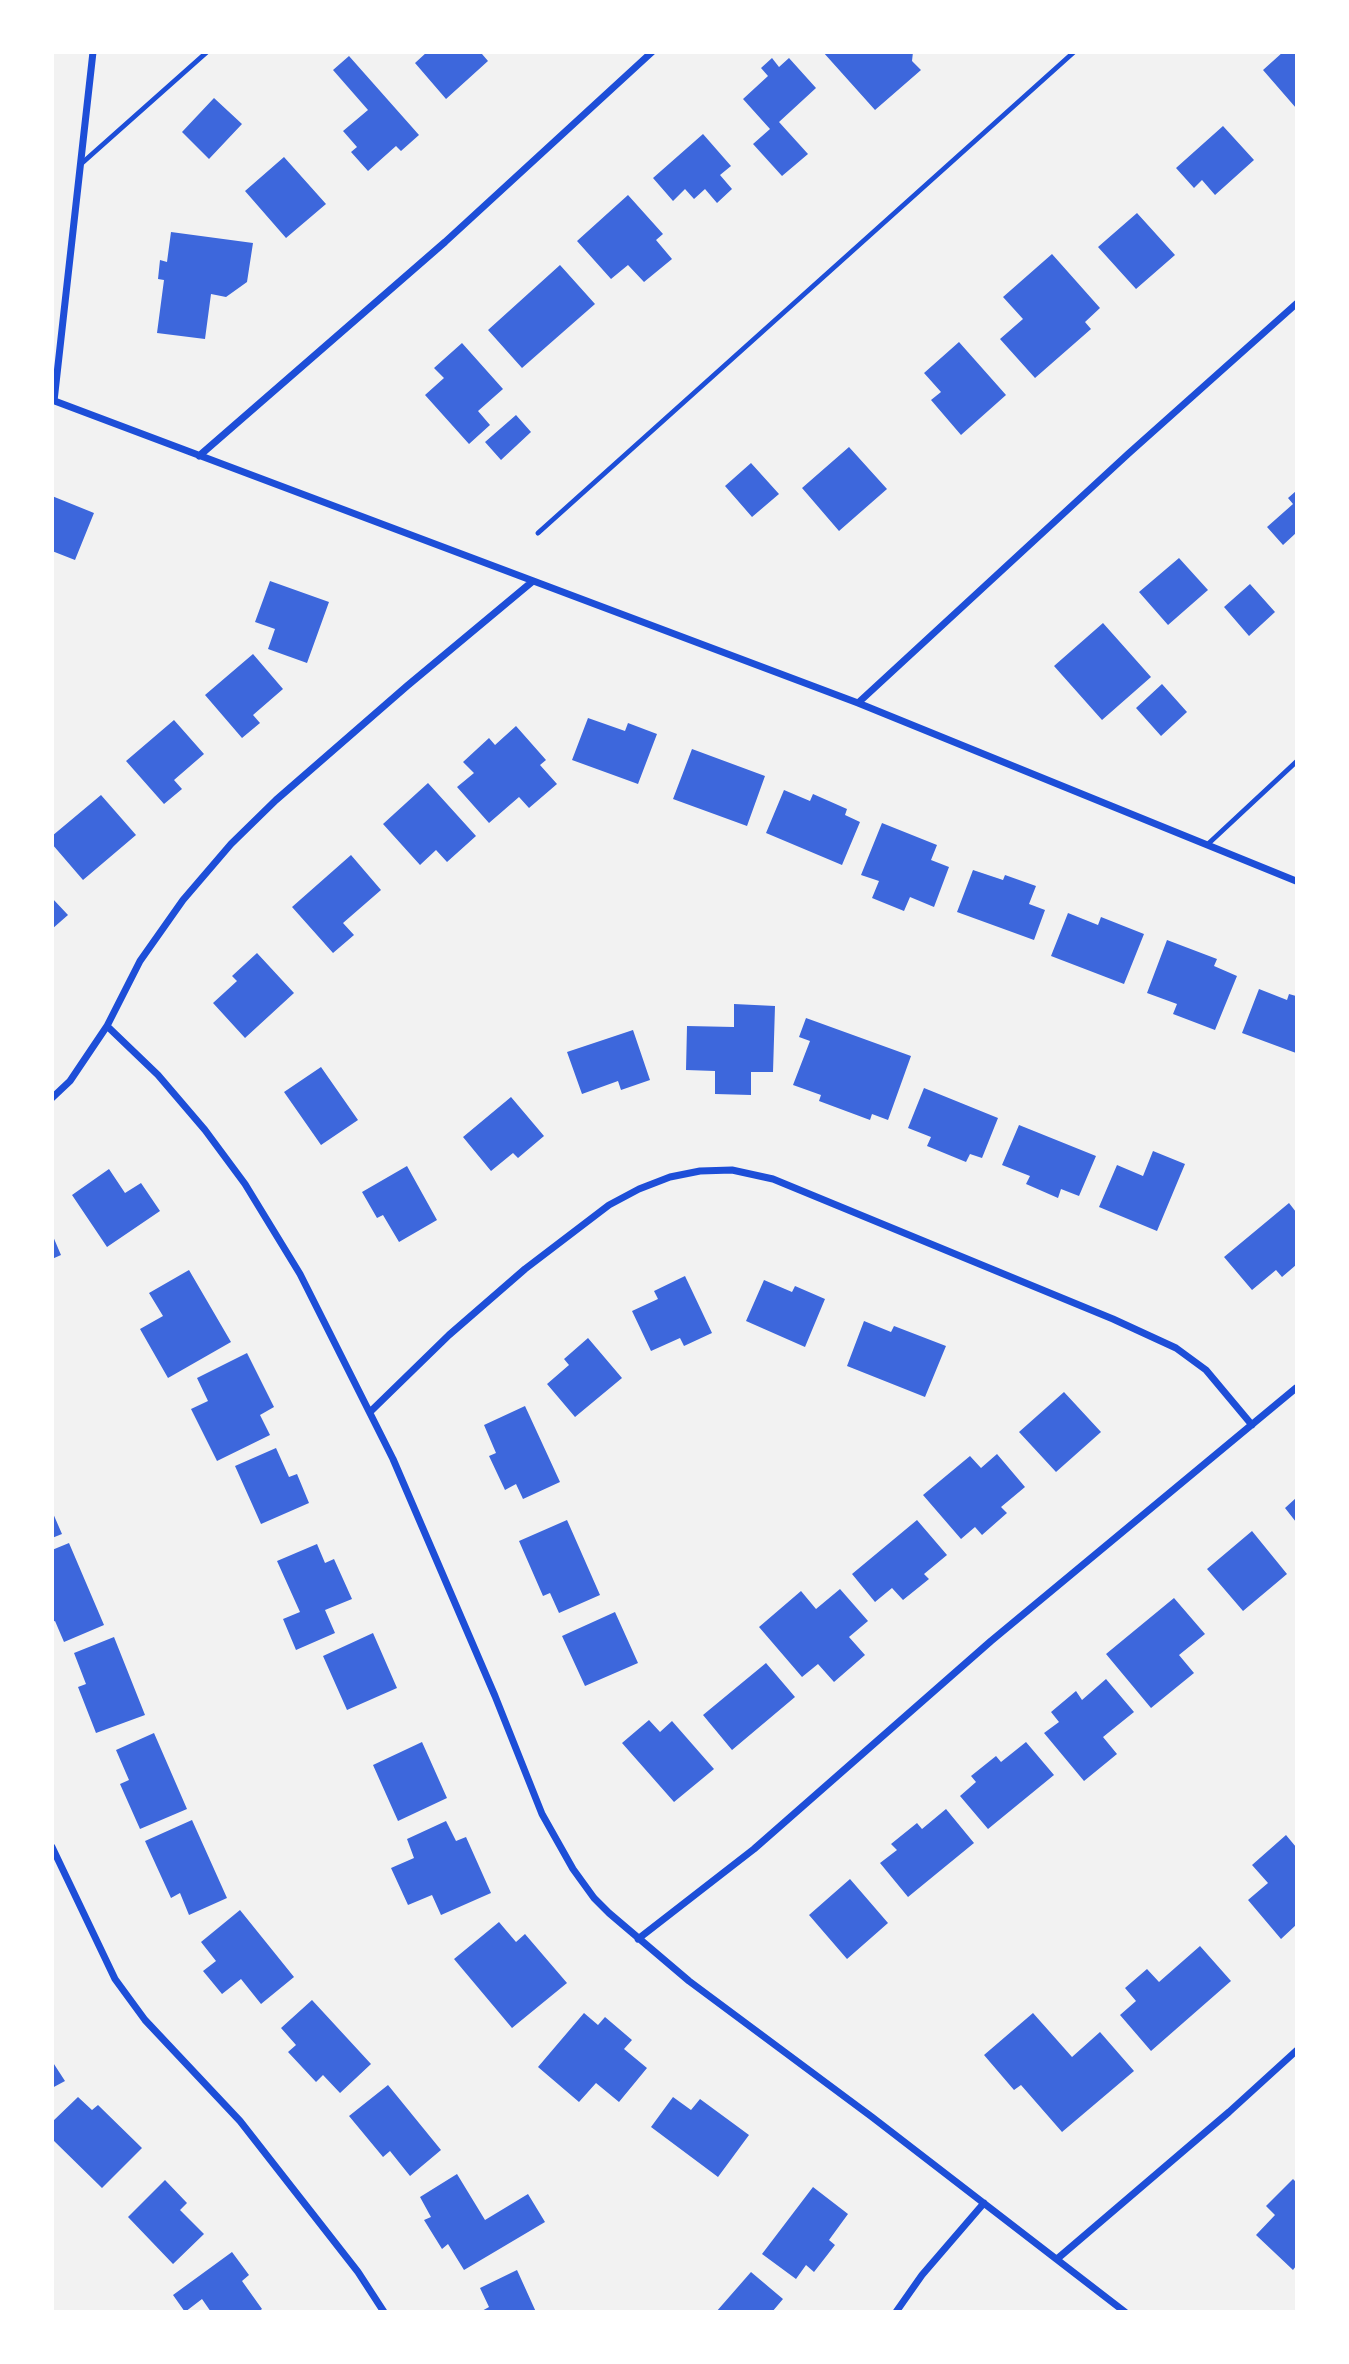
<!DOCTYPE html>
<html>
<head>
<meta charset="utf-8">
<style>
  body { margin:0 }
  #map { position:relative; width:1349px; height:2364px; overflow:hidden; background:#f2f2f2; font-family:"Fira Sans Condensed",sans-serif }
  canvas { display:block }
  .frame { position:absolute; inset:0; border:54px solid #fff; pointer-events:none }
</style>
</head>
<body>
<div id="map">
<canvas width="1349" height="2364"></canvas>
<div class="frame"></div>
</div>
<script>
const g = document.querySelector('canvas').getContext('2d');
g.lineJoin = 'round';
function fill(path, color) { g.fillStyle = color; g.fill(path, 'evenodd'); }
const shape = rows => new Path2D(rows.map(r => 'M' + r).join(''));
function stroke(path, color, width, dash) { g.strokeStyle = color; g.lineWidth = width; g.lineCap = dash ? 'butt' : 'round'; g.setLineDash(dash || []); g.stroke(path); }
fill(shape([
  [427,52,484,52,482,54,488,61,446,99,415,63],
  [823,52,913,52,912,61,921,70,875,110],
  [1283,52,1296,52,1296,108,1263,70],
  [349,56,419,135,401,151,396,146,368,171,351,152,357,147,343,131,368,110,333,70],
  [772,58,779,67,789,58,816,88,779,122,808,154,782,176,753,144,770,129,743,99,768,76,761,68],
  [214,98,242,124,209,159,182,132],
  [1223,126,1254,160,1215,195,1202,180,1194,188,1176,168],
  [703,134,731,166,720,175,732,189,717,203,705,189,694,199,685,189,673,201,653,178],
  [284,157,326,204,286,238,245,191],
  [628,195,663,234,656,240,672,259,644,282,628,265,611,279,577,241],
  [1137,213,1175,255,1136,289,1098,247],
  [171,232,253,243,247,282,226,297,211,294,205,339,157,333,164,280,158,279,160,260,167,262],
  [1052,254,1100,308,1085,322,1091,329,1035,378,1000,339,1023,319,1003,297],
  [560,265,595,304,522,368,488,330],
  [959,342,1006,395,961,435,931,400,941,392,924,373],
  [462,343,503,389,478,411,490,425,469,444,425,395,444,378,434,368],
  [516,415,531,432,501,460,485,442],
  [849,447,887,489,839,531,802,488],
  [751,463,779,494,752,517,725,486],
  [1296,491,1296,533,1283,545,1267,527,1293,504,1288,498],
  [52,496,94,513,75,560,52,551],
  [1179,558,1208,590,1168,625,1139,592],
  [270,581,329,602,307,663,268,649,275,629,255,622],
  [1250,584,1275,612,1249,636,1224,607],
  [1103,623,1151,677,1102,720,1054,666],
  [253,654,283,689,253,715,260,723,242,738,205,695],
  [1162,684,1187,712,1161,736,1136,708],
  [588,718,625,731,628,723,657,734,638,784,572,760],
  [174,720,204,754,174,780,182,789,164,804,126,761],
  [516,726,546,760,540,765,557,784,529,808,519,797,489,823,457,787,474,773,463,762,489,738,495,745],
  [692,749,765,776,747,826,673,799],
  [428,783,476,836,447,862,436,850,420,865,383,824],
  [784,790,810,801,813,794,847,809,845,815,860,822,842,865,766,833],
  [101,795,136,835,83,880,52,844,52,836],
  [882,823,937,845,931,860,949,867,934,907,910,897,904,911,872,898,879,881,861,875],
  [351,855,381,890,343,923,354,935,333,953,292,907],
  [973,870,1003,880,1005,875,1036,886,1029,904,1045,910,1034,940,957,912],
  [52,898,68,915,52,929],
  [1068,913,1098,925,1101,917,1144,934,1124,984,1051,956],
  [1167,940,1217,959,1214,966,1237,976,1215,1030,1173,1014,1177,1004,1147,993],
  [257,953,294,993,245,1038,213,1003,237,981,232,976],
  [1259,989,1287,1000,1289,994,1296,996,1296,1053,1242,1033],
  [734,1004,775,1006,773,1072,751,1072,751,1095,715,1094,715,1071,686,1070,687,1026,734,1027],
  [806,1018,911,1056,888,1120,872,1114,870,1120,819,1101,821,1095,793,1085,810,1041,799,1037],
  [633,1030,650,1080,621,1090,618,1081,582,1094,567,1052],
  [321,1067,358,1120,321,1145,284,1092],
  [924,1088,998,1118,982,1158,970,1154,966,1162,927,1146,931,1137,908,1128],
  [511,1097,544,1136,518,1158,513,1153,491,1171,463,1137],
  [1019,1125,1096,1156,1079,1196,1061,1189,1058,1198,1026,1184,1030,1176,1002,1165],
  [1153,1151,1185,1164,1157,1231,1099,1207,1117,1165,1143,1176],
  [407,1166,437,1220,399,1242,383,1215,377,1218,362,1192],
  [109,1169,125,1193,141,1183,160,1211,107,1247,72,1195],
  [1289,1203,1296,1212,1296,1265,1282,1277,1276,1270,1252,1290,1224,1257],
  [52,1234,61,1255,52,1259],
  [189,1270,231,1342,168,1378,140,1329,163,1316,149,1293],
  [685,1276,712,1333,684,1346,680,1338,651,1351,632,1311,658,1299,654,1291],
  [764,1280,792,1292,795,1286,825,1299,805,1347,746,1321],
  [864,1321,891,1332,894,1326,946,1346,925,1397,847,1366],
  [588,1338,622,1378,575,1417,547,1384,569,1365,564,1359],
  [247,1353,274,1407,260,1415,270,1435,217,1461,191,1409,208,1401,197,1378],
  [1064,1392,1101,1432,1056,1472,1019,1432],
  [525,1406,560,1482,523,1499,516,1484,505,1490,489,1456,496,1453,484,1425],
  [276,1448,289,1477,297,1474,309,1503,261,1524,235,1466],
  [997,1454,1025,1487,1001,1507,1007,1513,982,1535,975,1527,961,1539,923,1495,970,1456,981,1468],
  [1296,1498,1296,1522,1285,1508],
  [52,1511,62,1534,52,1538],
  [567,1520,600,1595,559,1613,550,1593,543,1596,519,1541],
  [917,1520,947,1555,924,1574,929,1579,903,1600,892,1588,875,1602,852,1574],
  [1252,1531,1287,1574,1243,1611,1207,1569],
  [69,1543,104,1625,64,1642,55,1621,52,1622,52,1550],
  [317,1544,325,1563,334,1559,352,1599,325,1610,335,1633,296,1650,283,1619,300,1612,277,1561],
  [840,1589,868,1621,849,1637,865,1655,834,1682,818,1664,802,1677,759,1627,801,1591,816,1609],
  [1174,1598,1205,1634,1179,1655,1194,1673,1151,1708,1106,1654],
  [615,1612,638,1663,585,1686,562,1636],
  [373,1633,397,1688,347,1710,323,1656],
  [114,1637,145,1715,96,1733,78,1687,86,1684,74,1653],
  [766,1663,795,1697,732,1750,703,1715],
  [1106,1679,1134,1712,1103,1737,1117,1754,1084,1781,1044,1733,1059,1722,1051,1712,1076,1691,1082,1700],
  [649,1720,660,1732,672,1721,714,1769,674,1802,622,1743],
  [154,1733,187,1809,140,1829,120,1784,129,1780,116,1750],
  [422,1742,447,1798,398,1821,373,1765],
  [1026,1742,1054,1775,988,1829,960,1796,976,1782,971,1776,996,1756,1001,1762],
  [946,1809,974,1843,908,1897,880,1863,897,1850,891,1844,917,1823,922,1829],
  [192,1820,227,1898,189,1915,180,1893,171,1898,145,1841],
  [446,1821,456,1841,466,1837,491,1893,441,1915,432,1895,408,1905,391,1868,414,1858,407,1839],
  [1286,1835,1296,1847,1296,1925,1281,1939,1248,1900,1268,1883,1252,1865],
  [850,1879,888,1923,847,1959,809,1915],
  [240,1910,294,1977,261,2004,241,1979,222,1994,203,1971,216,1961,201,1942],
  [499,1922,516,1942,525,1934,567,1983,512,2028,454,1959],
  [1200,1946,1231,1981,1151,2051,1120,2015,1136,2001,1125,1988,1147,1969,1159,1982],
  [312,2000,371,2064,340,2093,323,2075,316,2082,288,2052,296,2045,281,2028],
  [584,2013,598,2025,605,2017,632,2040,624,2049,647,2068,619,2102,596,2083,579,2102,538,2067],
  [1033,2013,1072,2057,1100,2032,1134,2071,1062,2132,1021,2085,1014,2090,984,2055],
  [52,2061,65,2081,52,2088],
  [388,2085,441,2150,410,2176,390,2151,383,2157,349,2116],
  [78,2097,92,2110,98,2105,142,2148,102,2188,52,2139,52,2122],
  [673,2097,691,2110,700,2099,749,2135,718,2177,651,2127],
  [457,2174,485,2220,528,2194,545,2222,464,2270,448,2244,442,2249,424,2220,431,2217,420,2197],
  [1293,2179,1296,2182,1296,2266,1293,2270,1256,2235,1275,2215,1266,2206],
  [165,2180,187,2203,180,2210,204,2234,173,2264,128,2217],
  [813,2187,848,2214,829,2240,835,2245,814,2272,806,2265,796,2279,762,2254],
  [232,2252,249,2275,242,2281,262,2309,258,2312,211,2312,202,2299,185,2312,173,2295],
  [517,2270,536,2312,480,2312,489,2307,480,2288],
  [751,2272,783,2299,772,2312,716,2312]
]), '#3d67dc');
stroke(shape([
  [81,164,207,52],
  [538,533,1074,52],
  [1208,844,1296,762]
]), '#1d4ed8', 5);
stroke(shape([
  [52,400,858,703,1296,881],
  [54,401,93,52],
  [199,456,445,242,652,52],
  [858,703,1128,454,1296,304],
  [107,1026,158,1075,205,1130,245,1184,300,1274,393,1459,495,1696,542,1814,573,1869,594,1898,609,1913,689,1981,872,2117,1125,2312],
  [52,1098,70,1081,107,1026,140,961,183,900,231,844,276,800,407,686,533,581],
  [371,1411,449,1335,525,1269,609,1205,639,1189,670,1177,700,1171,732,1170,773,1179,1113,1319,1176,1348,1206,1370,1252,1425],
  [52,1847,115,1979,145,2020,240,2121,358,2272,384,2312],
  [638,1939,754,1849,991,1641,1296,1388],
  [1057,2259,1229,2112,1296,2051],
  [896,2312,922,2275,984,2203]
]), '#1d4ed8', 7);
</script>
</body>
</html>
